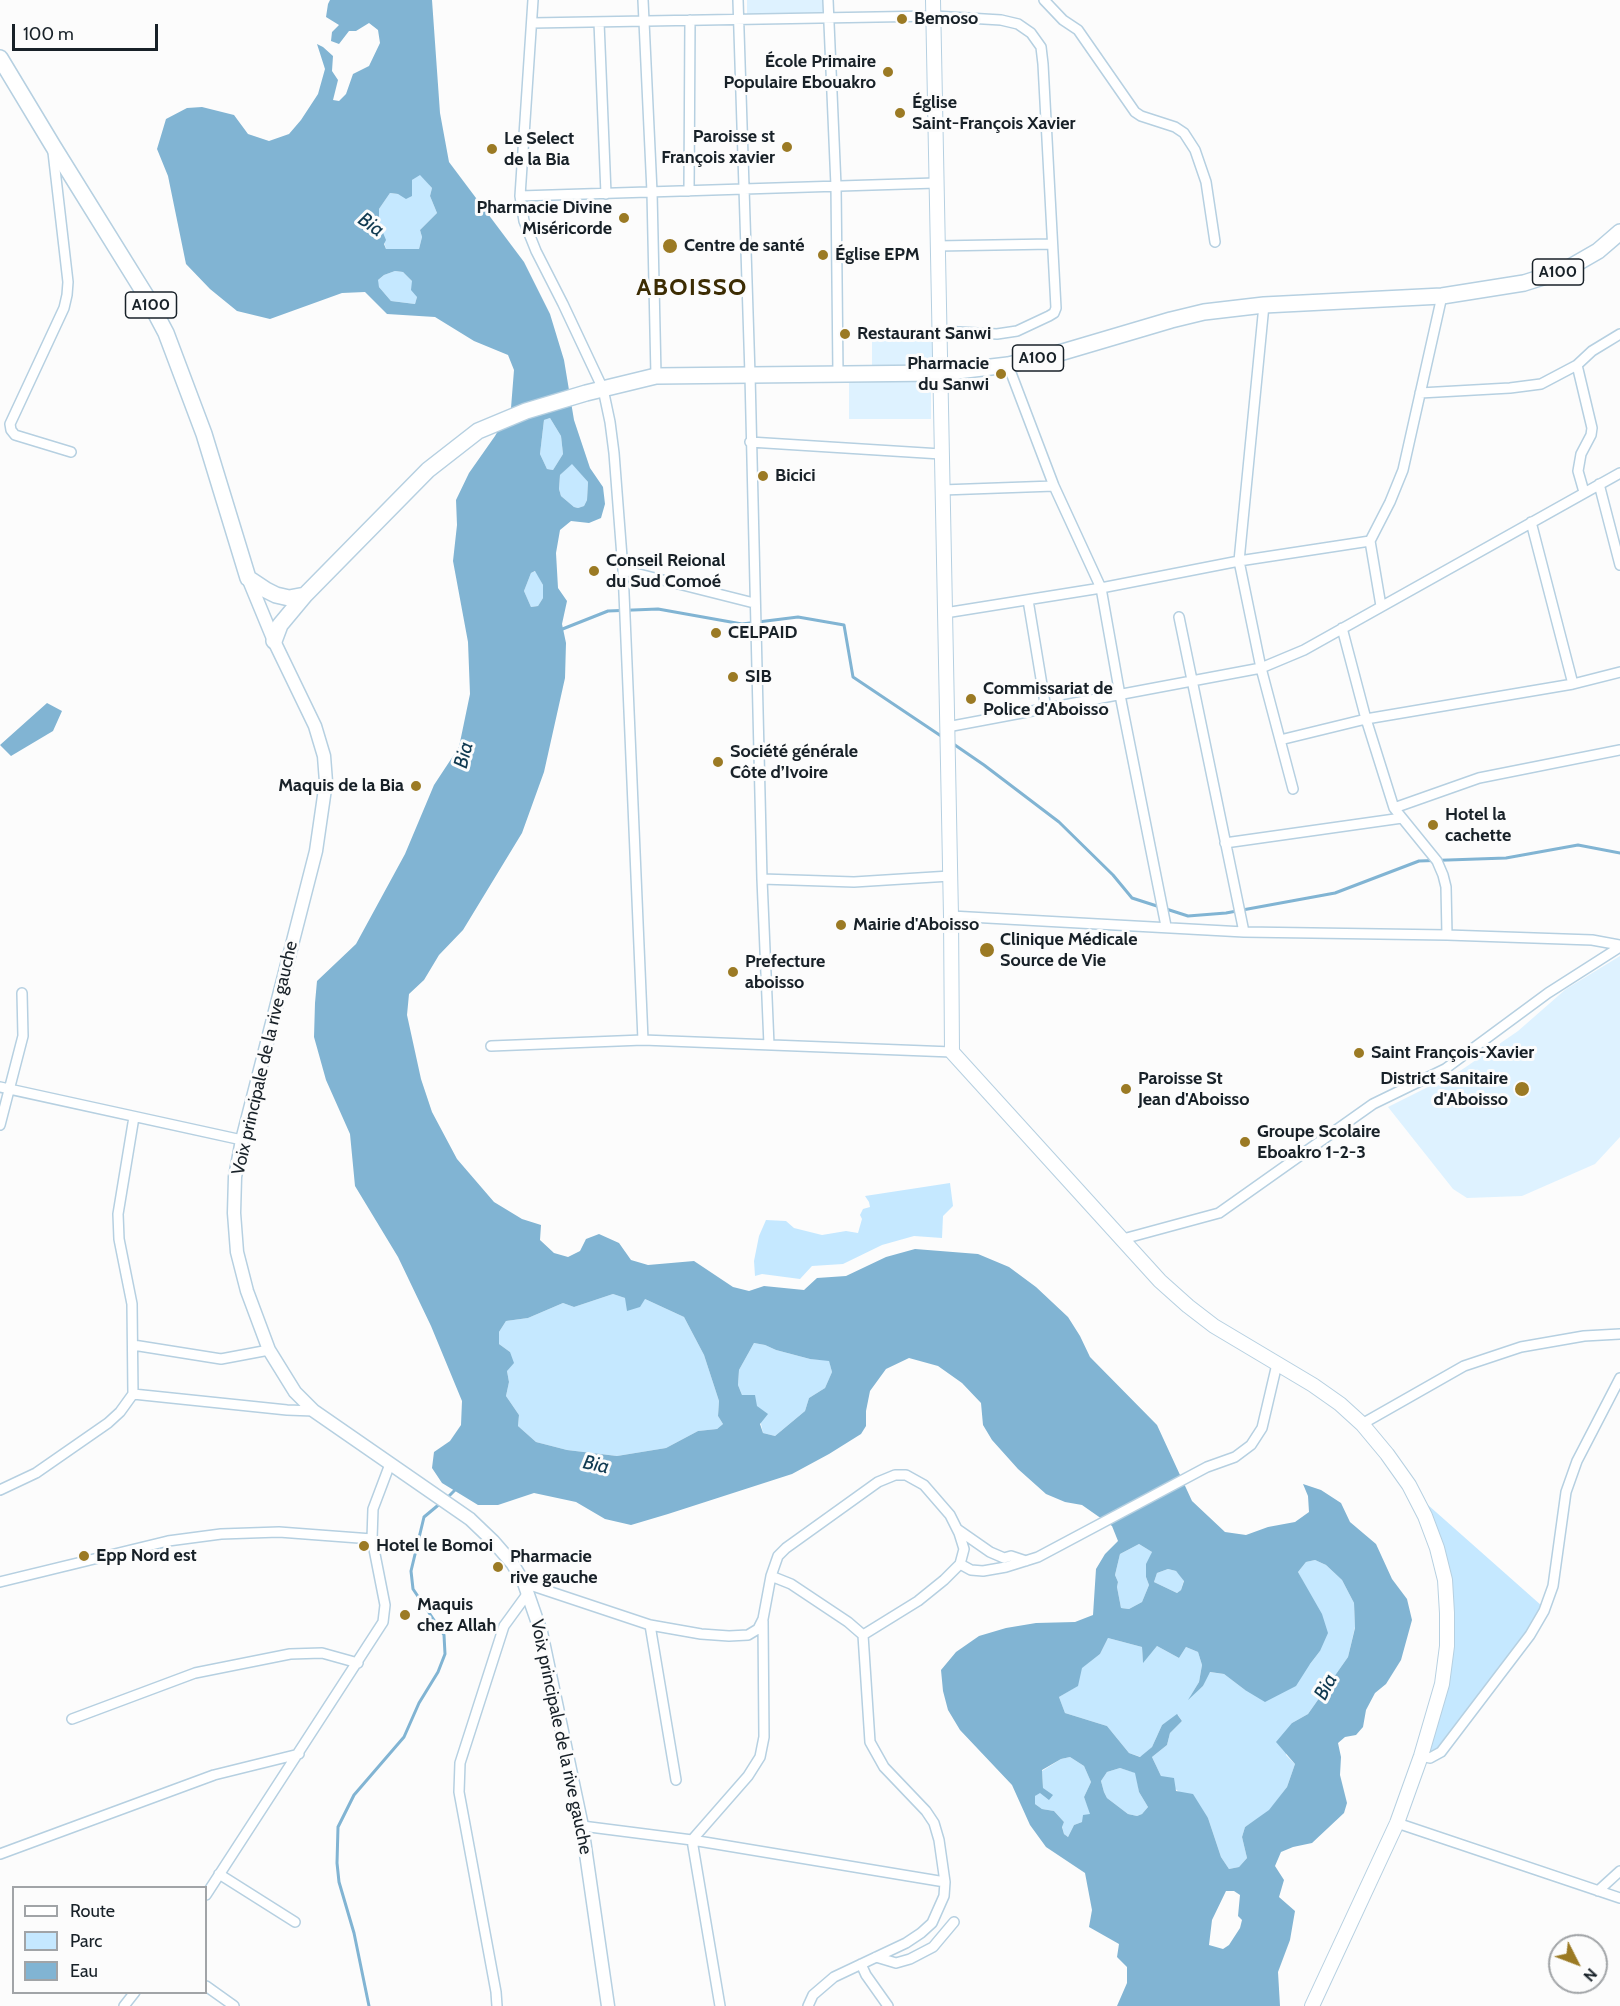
<!DOCTYPE html>
<html>
<head>
<meta charset="utf-8">
<style>
  body { margin:0 }
  #map { position:relative; width:1620px; height:2006px; overflow:hidden; background:#fcfcfc; font-family:Cabin,sans-serif }
  canvas { display:block }
  .legend { position:absolute; left:12px; top:1886px; width:195px; height:108px; box-sizing:border-box; background:#fcfcfc; border:2px solid #a1a4a7; margin:0; padding:8px 10px; list-style:none; font-size:18px; color:#182128 }
  .legend li { display:flex; align-items:center; gap:12px; height:30px }
  .legend b { width:30px; border:2px solid #a1a4a7 }
  .north { position:absolute; left:1548px; top:1934px; width:60px; height:60px; box-sizing:border-box; background:#fcfcfc; border:2px solid #a1a4a7; border-radius:50%; rotate:132deg; font-size:16px; font-weight:700; line-height:24px; text-align:center; color:#182128 }
  .north::after { content:''; display:block; margin:auto; width:21px; height:27px; background:#9b7a24; clip-path:polygon(50% 0,100% 100%,50% 72%,0 100%) }
  .scale { position:absolute; left:12px; top:24px; width:146px; height:27px; box-sizing:border-box; border:3px solid #182128; border-top:0; padding-left:8px; font-size:18px; line-height:21px; white-space:nowrap; color:#182128; -webkit-text-stroke:4px #fcfcfc; paint-order:stroke }
</style>
</head>
<body>
<div id="map">
<canvas width="1620" height="2006"></canvas>
<ul class="legend">
<li><b style="height:8px;background:#fff"></b>Route</li>
<li><b style="height:16px;background:#c5e8ff"></b>Parc</li>
<li><b style="height:16px;background:#81b4d3"></b>Eau</li>
</ul>
<div class="north">N</div>
<div class="scale">100 m</div>
</div>
<script>
const g = document.querySelector('canvas').getContext('2d');
g.lineJoin = 'round';
function fill(path, color) { g.fillStyle = color; g.fill(path, 'evenodd'); }
const shape = rows => new Path2D(rows.map(r => 'M' + r).join(''));
function stroke(path, color, width, dash) { g.strokeStyle = color; g.lineWidth = width; g.lineCap = dash ? 'butt' : 'round'; g.setLineDash(dash || []); g.stroke(path); }
function label(font, color, halo, rows, align = 'center') {
  g.font = font + ' Cabin,sans-serif'; g.lineWidth = 6; g.setLineDash([]); g.textBaseline = 'middle'; g.strokeStyle = halo; g.fillStyle = color; for (const [text, x, y, turn = 0] of rows) {
    g.save(); g.translate(x, y); g.rotate((+turn || 0) * Math.PI / 180); g.textAlign = isNaN(turn) ? turn : align; if (halo) g.strokeText(text, 0, 0); g.fillText(text, 0, 0); g.restore();
  }
}
fill(shape([
  [747,0,825,0,826,13,747,17],
  [934,331,934,368,872,369,872,332],
  [849,381,931,381,931,419,849,419],
  [1620,956,1620,1137,1595,1164,1522,1196,1467,1198,1453,1189,1388,1107,1460,1071,1518,1031,1566,989]
]), '#def2ff');
fill(shape([
  [420,174,432,188,430,196,437,213,420,230,422,237,419,249,386,249,379,223,379,209,390,193,412,196,412,180],
  [395,271,403,272,412,281,417,297,415,304,391,301,379,287,377,281,384,275],
  [550,418,561,436,563,454,553,470,547,469,540,454,544,420],
  [572,463,588,482,587,500,584,506,578,508,574,507,561,496,559,489,560,475],
  [536,571,543,585,543,598,538,606,531,607,524,591,531,573],
  [950,1183,953,1206,943,1216,942,1238,914,1236,882,1245,843,1264,812,1266,800,1279,762,1274,755,1276,754,1261,759,1236,766,1220,786,1221,794,1228,822,1235,846,1231,858,1233,862,1219,860,1215,863,1209,870,1207,869,1202,865,1196],
  [613,1294,625,1298,645,1299,684,1317,704,1355,719,1401,718,1416,723,1424,717,1429,698,1431,666,1448,617,1456,567,1450,536,1442,518,1426,519,1415,506,1396,509,1382,507,1371,510,1352,499,1344,499,1332,506,1321,528,1318,563,1303,574,1307],
  [754,1343,765,1345,776,1350,810,1359,829,1360,832,1372,825,1388,809,1398,805,1411,775,1436,763,1433,757,1406,742,1395,738,1385,739,1370],
  [1419,1497,1542,1606,1530,1635,1435,1756,1426,1754,1451,1615],
  [1139,1544,1152,1552,1146,1577,1149,1585,1142,1602,1129,1609,1121,1608,1117,1587,1118,1582,1115,1575,1120,1554],
  [1315,1560,1326,1565,1342,1580,1354,1603,1355,1627,1348,1657,1308,1714,1292,1723,1286,1755,1295,1764,1287,1787,1269,1811,1245,1827,1242,1837,1247,1858,1239,1867,1229,1869,1221,1857,1208,1818,1161,1776,1152,1757,1167,1745,1170,1733,1182,1721,1178,1715,1162,1725,1152,1747,1141,1757,1129,1753,1107,1726,1065,1713,1059,1697,1077,1686,1081,1668,1100,1654,1108,1638,1142,1647,1143,1662,1157,1646,1179,1658,1186,1647,1198,1652,1202,1665,1199,1682,1190,1697,1203,1686,1209,1672,1224,1674,1245,1690,1310,1664,1320,1651,1307,1589,1298,1572,1306,1562],
  [1168,1569,1176,1571,1184,1580,1181,1590,1177,1593,1154,1582,1157,1573],
  [1070,1757,1084,1766,1091,1782,1084,1797,1091,1814,1082,1822,1074,1825,1068,1837,1064,1834,1062,1826,1064,1822,1054,1811,1042,1809,1035,1804,1035,1796,1043,1788,1042,1771,1061,1759],
  [1120,1768,1136,1773,1139,1792,1148,1807,1142,1814,1137,1816,1128,1814,1107,1798,1104,1792,1101,1781,1107,1772]
]), '#c5e8ff');
fill(shape([
  [330,0,432,0,440,113,449,162,524,262,550,314,564,360,574,420,590,468,603,487,605,504,601,518,589,523,571,521,560,530,556,553,558,588,567,601,562,624,566,643,565,678,544,772,522,833,463,930,439,955,424,980,409,994,407,1015,421,1079,432,1112,457,1159,494,1202,522,1219,541,1225,540,1240,554,1253,568,1257,580,1251,586,1239,599,1234,619,1243,631,1260,648,1265,694,1261,733,1287,749,1291,764,1286,804,1290,817,1278,846,1276,886,1257,915,1249,978,1254,1009,1267,1036,1287,1068,1317,1080,1336,1090,1357,1157,1425,1192,1501,1225,1532,1246,1535,1268,1527,1295,1522,1309,1512,1308,1496,1303,1484,1321,1490,1341,1503,1350,1522,1376,1544,1392,1579,1407,1599,1412,1620,1401,1660,1386,1684,1375,1693,1366,1710,1363,1727,1356,1735,1345,1737,1338,1743,1341,1757,1340,1775,1347,1803,1344,1813,1312,1843,1293,1847,1281,1852,1275,1866,1284,1880,1279,1897,1295,1911,1290,1940,1278,1972,1280,2006,1117,2006,1127,1983,1127,1967,1117,1957,1119,1944,1089,1927,1092,1910,1085,1873,1046,1847,1030,1825,1012,1785,960,1730,948,1710,943,1691,941,1670,956,1652,979,1636,1006,1628,1036,1623,1075,1622,1093,1615,1096,1569,1105,1554,1118,1541,1112,1526,1082,1505,1065,1502,1046,1494,1018,1469,992,1440,983,1425,981,1403,962,1383,938,1366,909,1358,886,1369,870,1391,866,1411,866,1426,861,1434,829,1454,792,1474,668,1514,631,1525,605,1519,576,1502,534,1493,498,1505,478,1505,442,1483,432,1468,434,1452,450,1441,461,1425,462,1401,431,1326,398,1257,355,1186,350,1134,326,1080,314,1037,315,1003,317,981,356,944,405,854,434,785,459,747,470,694,468,642,453,561,457,525,456,500,469,473,495,436,511,408,514,370,508,355,474,341,435,317,387,314,365,292,342,293,270,319,237,311,210,289,186,264,168,176,157,149,166,119,187,108,202,107,234,115,248,134,269,141,289,134,301,120,318,94,325,69,317,44,323,47,333,56,332,71,338,80,333,100,339,101,346,94,353,74,369,66,380,43,378,30,369,23,356,31,349,31,339,44,331,41,332,32,339,25,326,17,328,4],
  [420,175,432,188,430,196,437,213,420,230,422,237,419,249,386,249,384,244,386,240,379,223,379,209,390,193,398,194,406,199,412,196,412,180],
  [395,271,403,272,412,281,411,290,417,297,415,304,391,301,379,287,378,280,384,275],
  [550,418,561,436,563,454,553,470,547,469,540,454,544,420],
  [572,464,588,482,587,500,584,506,578,508,574,507,561,496,559,489,560,475],
  [535,571,543,585,543,598,538,606,531,607,524,591,531,573],
  [613,1294,625,1298,627,1311,640,1307,645,1299,684,1317,704,1355,719,1401,718,1416,723,1424,717,1429,698,1431,666,1448,617,1456,567,1450,536,1442,518,1426,519,1415,506,1396,509,1382,507,1371,514,1363,510,1352,499,1344,499,1332,506,1321,528,1318,563,1303,574,1307],
  [754,1343,765,1345,776,1350,810,1359,829,1361,832,1372,825,1388,809,1398,805,1411,775,1436,763,1433,760,1424,768,1414,757,1406,755,1395,742,1395,738,1385,739,1370],
  [1139,1544,1152,1552,1146,1564,1146,1577,1149,1585,1142,1602,1129,1609,1121,1608,1117,1587,1118,1582,1115,1575,1120,1554],
  [1315,1560,1326,1565,1342,1580,1354,1603,1355,1628,1348,1657,1308,1714,1292,1723,1276,1742,1295,1764,1287,1787,1269,1810,1245,1827,1242,1837,1247,1858,1239,1867,1229,1869,1221,1857,1208,1818,1193,1794,1176,1791,1174,1778,1161,1776,1152,1757,1167,1745,1170,1733,1182,1721,1177,1714,1162,1725,1152,1747,1140,1757,1129,1753,1107,1726,1065,1713,1059,1697,1078,1686,1082,1668,1100,1654,1108,1638,1142,1647,1143,1663,1157,1646,1179,1658,1186,1647,1198,1652,1202,1665,1199,1682,1188,1700,1203,1686,1210,1672,1224,1674,1245,1690,1265,1702,1296,1686,1310,1664,1320,1651,1328,1633,1322,1614,1298,1572,1306,1562],
  [1168,1569,1176,1571,1184,1581,1181,1590,1177,1593,1154,1582,1157,1573],
  [1070,1757,1084,1766,1091,1782,1084,1797,1090,1814,1083,1815,1082,1822,1074,1825,1068,1837,1064,1834,1062,1827,1064,1822,1054,1811,1042,1809,1035,1804,1035,1796,1040,1793,1049,1800,1053,1795,1043,1788,1042,1770,1061,1759],
  [1120,1768,1135,1773,1139,1792,1148,1807,1142,1814,1137,1816,1128,1814,1107,1798,1104,1792,1101,1781,1107,1772],
  [1226,1891,1234,1891,1240,1895,1238,1916,1242,1920,1240,1928,1229,1945,1223,1949,1209,1945,1212,1920],
  [47,703,62,711,53,731,11,756,0,745]
]), '#81b4d3');
stroke(shape([
  [560,630,608,611,658,609,742,624,798,617,844,625,853,677,944,738],
  [952,743,984,765,1059,822,1113,875,1132,898,1188,916,1226,913,1335,893,1419,861,1506,858,1578,845,1620,853],
  [447,1498,457,1488],
  [369,2006,354,1933,339,1882,337,1863,338,1827,354,1795,404,1737,419,1703,438,1672,445,1654,444,1635,413,1589,411,1571,424,1517,442,1502]
]), '#81b4d3', 3);
const minor = shape([
  [533,0,520,196,524,221,536,251,563,304,603,389,610,422,614,453,623,570,643,1040],
  [643,0,652,192,656,376],
  [738,0,750,375,762,879,769,1045],
  [828,0,836,186,838,374],
  [1044,0,1063,20,1078,30,1135,112,1141,116,1175,127,1184,133,1195,150,1206,182,1215,242],
  [599,22,606,194],
  [532,23,934,16,1001,20,1018,24,1031,33,1041,47,1043,64,1056,308,1054,313,1049,316,1017,331,997,334,939,331],
  [53,152,68,282,67,295,64,308,10,424,11,430,15,435,71,452],
  [689,191,690,20],
  [520,196,936,183],
  [937,246,1052,244],
  [1264,305,1239,561,1261,668,1293,789],
  [1008,365,1054,486,1101,588,1120,695,1166,926],
  [1420,393,1510,388,1541,384,1577,365],
  [750,442,941,454],
  [1599,484,1620,565],
  [942,490,1054,486],
  [1584,492,1578,471,1581,454,1591,435,1592,428,1577,365,1592,351,1620,334],
  [1531,522,1573,684],
  [623,570,754,603],
  [1028,600,1046,709],
  [1381,606,1370,541,1390,502,1403,470,1442,296],
  [945,613,1101,588,1239,561,1370,541],
  [1179,617,1244,932],
  [1342,628,1366,719,1394,808,1437,861,1443,875,1446,887,1447,935],
  [947,727,1261,668,1304,650,1620,473],
  [1280,740,1366,719,1573,684,1620,672],
  [1394,808,1479,778,1620,750],
  [1225,843,1402,818],
  [762,879,854,882,950,876],
  [951,916,1244,932,1447,935,1592,940,1620,945],
  [491,1046,643,1040,952,1052],
  [0,1087,242,1140],
  [0,1125,23,1036,22,993],
  [1123,1239,1219,1213,1373,1104,1445,1069,1548,993,1620,947],
  [133,1345,221,1359,269,1350],
  [133,1394,287,1410,314,1411],
  [1362,1424,1464,1366,1521,1347,1584,1336,1620,1334],
  [0,1490,36,1473,108,1423,120,1412,133,1394,132,1304,119,1239,118,1214,134,1117],
  [957,1529,990,1552,1004,1558,1011,1556,1026,1561],
  [960,1564,971,1570,983,1571,1006,1567,1038,1557,1207,1467,1235,1457,1251,1445,1262,1428,1277,1364],
  [771,1576,791,1584,848,1622,863,1635],
  [0,1582,168,1541,221,1534,279,1532,372,1539],
  [524,1583,650,1625,701,1634,729,1636,748,1635,758,1629,763,1619,771,1576,778,1556,786,1548,878,1482,895,1475,906,1475,924,1485,950,1515,959,1533,964,1549,960,1564,944,1580,918,1601,863,1635,870,1742,884,1767,926,1811,934,1823,939,1840,945,1882,944,1896,932,1923,921,1933,906,1943,834,1977,813,1995,808,2006],
  [650,1625,676,1780],
  [72,1719,195,1673,290,1654,322,1653,358,1663],
  [1421,1756,1430,1758,1441,1752,1530,1635,1544,1611,1553,1586,1566,1492,1577,1461,1620,1378],
  [1397,1823,1620,1898],
  [582,1826,692,1840,945,1882],
  [0,1854,214,1775,299,1754],
  [219,1874,295,1922],
  [1598,1891,1620,1871],
  [206,1895,383,1622,385,1605,372,1539,373,1509,390,1464],
  [876,1957,896,1963,910,1959,933,1947,954,1922],
  [861,1964,866,1975,888,2006],
  [206,1986,234,2006],
  [124,2006,135,1992],
  [497,2006,496,1992,459,1792,460,1763,504,1626,528,1593],
  [720,2006,692,1840,748,1776,760,1757,764,1737,763,1621]
]);
const tertiary = shape([
  [248,578,274,641,315,726,324,756,326,782,316,851,242,1140,235,1177,234,1213,237,1252,247,1291,269,1350,295,1392,314,1411,470,1519,493,1541,512,1563,524,1583,541,1632,582,1826,608,2006]
]);
const secondary = shape([
  [933,0,951,916,952,1052,1160,1281,1188,1306,1214,1326,1313,1385,1340,1404,1362,1424,1387,1454,1409,1485,1425,1516,1437,1548,1445,1580,1447,1613,1447,1646,1442,1684,1421,1756,1397,1823,1312,2006]
]);
const trunk = shape([
  [0,58,53,146,148,299,166,333,204,434,248,578,266,590,276,595,289,598,305,595,428,470,478,431,526,411,586,393,656,376,940,373,1008,365,1056,354,1171,320,1204,312,1264,305,1442,296,1524,283,1565,270,1598,251,1620,232],
  [274,641,280,625,305,595]
]);
stroke(minor, '#b6d0e1', 12);
stroke(tertiary, '#b6d0e1', 15);
stroke(secondary, '#b6d0e1', 16);
stroke(trunk, '#b6d0e1', 18);
stroke(minor, '#fff', 9);
stroke(tertiary, '#fff', 12);
stroke(secondary, '#fff', 14);
stroke(trunk, '#fff', 15);
for (const [x, y, r, color] of [
  [902,19,6,"#9b7a24"],
  [888,72,6,"#9b7a24"],
  [900,113,6,"#9b7a24"],
  [787,147,6,"#9b7a24"],
  [492,149,6,"#9b7a24"],
  [624,218,6,"#9b7a24"],
  [670,246,8,"#9b7a24"],
  [823,255,6,"#9b7a24"],
  [845,334,6,"#9b7a24"],
  [1001,374,6,"#9b7a24"],
  [763,476,6,"#9b7a24"],
  [594,571,6,"#9b7a24"],
  [716,633,6,"#9b7a24"],
  [733,677,6,"#9b7a24"],
  [971,699,6,"#9b7a24"],
  [718,762,6,"#9b7a24"],
  [416,786,6,"#9b7a24"],
  [1433,825,6,"#9b7a24"],
  [841,925,6,"#9b7a24"],
  [987,950,8,"#9b7a24"],
  [733,972,6,"#9b7a24"],
  [1359,1053,6,"#9b7a24"],
  [1126,1089,6,"#9b7a24"],
  [1522,1089,8,"#9b7a24"],
  [1245,1142,6,"#9b7a24"],
  [364,1546,6,"#9b7a24"],
  [84,1556,6,"#9b7a24"],
  [498,1567,6,"#9b7a24"],
  [405,1615,6,"#9b7a24"]
]) { const dot = new Path2D(); dot.arc(x, y, r, 0, 2 * Math.PI); g.fillStyle = color; g.fill(dot); stroke(dot, '#fcfcfc', 2); }
for (const [x, y, w] of [
  [1558,272,51],
  [151,305,51],
  [1038,358,51]
]) { const box = new Path2D(); box.roundRect(x - w / 2, y - 13, w, 26, 4.5); g.fillStyle = '#fcfcfc'; g.fill(box); stroke(box, '#182128', 1.5); }
label('bold 16px', '#182128', null, [
  ["A100",1558,272],
  ["A100",151,305],
  ["A100",1038,358]
]);
label('bold 18px', '#182128', '#fcfcfc', [
  ["Bemoso",914,19],
  ["École Primaire",876,62,"right"],
  ["Populaire Ebouakro",876,83,"right"],
  ["Église",912,103],
  ["Saint-François Xavier",912,124],
  ["Paroisse st",775,137,"right"],
  ["François xavier",775,158,"right"],
  ["Le Select",504,139],
  ["de la Bia",504,160],
  ["Pharmacie Divine",612,208,"right"],
  ["Miséricorde",612,229,"right"],
  ["Centre de santé",684,246],
  ["Église EPM",835,255],
  ["Restaurant Sanwi",857,334],
  ["Pharmacie",989,364,"right"],
  ["du Sanwi",989,385,"right"],
  ["Bicici",775,476],
  ["Conseil Reional",606,561],
  ["du Sud Comoé",606,582],
  ["CELPAID",728,633],
  ["SIB",745,677],
  ["Commissariat de",983,689],
  ["Police d'Aboisso",983,710],
  ["Société générale",730,752],
  ["Côte d’Ivoire",730,773],
  ["Maquis de la Bia",404,786,"right"],
  ["Hotel la",1445,815],
  ["cachette",1445,836],
  ["Mairie d'Aboisso",853,925],
  ["Clinique Médicale",1000,940],
  ["Source de Vie",1000,961],
  ["Prefecture",745,962],
  ["aboisso",745,983],
  ["Saint François-Xavier",1371,1053],
  ["Paroisse St",1138,1079],
  ["Jean d'Aboisso",1138,1100],
  ["District Sanitaire",1508,1079,"right"],
  ["d'Aboisso",1508,1100,"right"],
  ["Groupe Scolaire",1257,1132],
  ["Eboakro 1-2-3",1257,1153],
  ["Hotel le Bomoi",376,1546],
  ["Epp Nord est",96,1556],
  ["Pharmacie",510,1557],
  ["rive gauche",510,1578],
  ["Maquis",417,1605],
  ["chez Allah",417,1626]
], 'left');
label('18px', '#182128', '#fcfcfc', [
  ["Voix principale de la rive gauche",265,1058,-77],
  ["Voix principale de la rive gauche",561,1737,78]
]);
label('italic 20px', '#103a51', '#fcfcfc', [
  ["Bia",371,225,35],
  ["Bia",464,755,-76],
  ["Bia",596,1465,12],
  ["Bia",1326,1687,-62]
]);
g.letterSpacing = '1.5px';
label('bold 24px', '#3c2c03', '#fcfcfc', [
  ["ABOISSO",692,288]
]);
g.letterSpacing = '0px';
</script>
</body>
</html>
